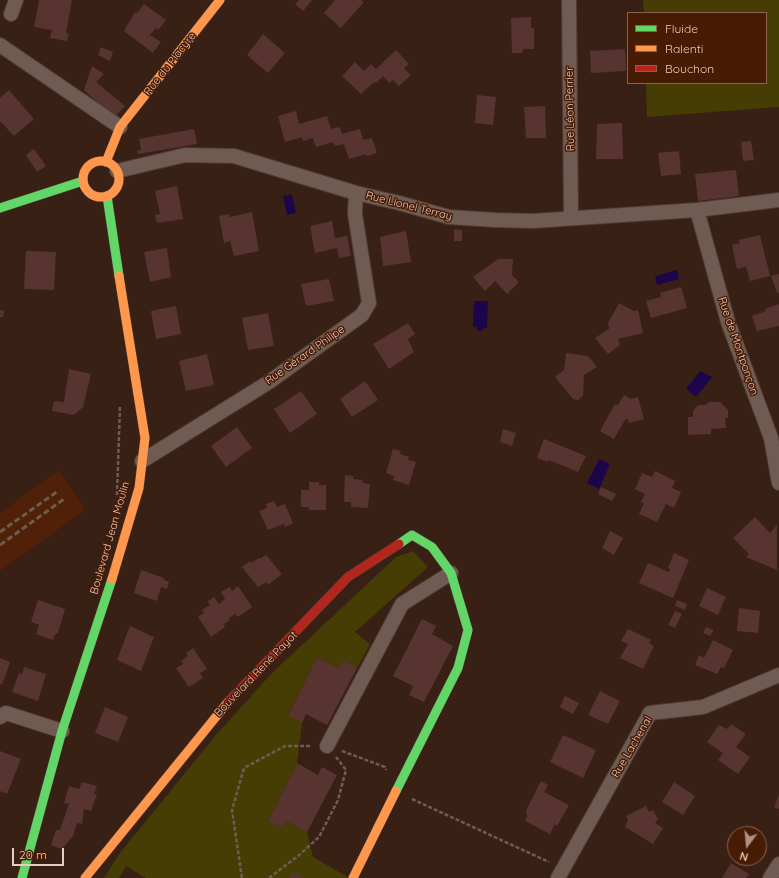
<!DOCTYPE html>
<html>
<head>
<meta charset="utf-8">
<style>
  body { margin:0 }
  #map { position:relative; width:779px; height:878px; overflow:hidden; background:#392014; font-family:Quicksand,sans-serif }
  canvas { display:block }
  .legend { position:absolute; left:627px; top:12px; width:140px; height:72px; box-sizing:border-box; background:#481b05; border:1px solid #88624f; margin:0; padding:5px 7px; list-style:none; font-size:12px; color:#e9ccbf }
  .legend li { display:flex; align-items:center; gap:8px; height:20px }
  .legend b { width:20px; border:1px solid #88624f }
  .north { position:absolute; left:727px; top:826px; width:40px; height:40px; box-sizing:border-box; background:#481b05; border:1px solid #88624f; border-radius:50%; rotate:196deg; font-size:11px; font-weight:700; line-height:16px; text-align:center; color:#e9ccbf }
  .north::after { content:''; display:block; margin:auto; width:14px; height:18px; background:#ab9083; clip-path:polygon(50% 0,100% 100%,50% 72%,0 100%) }
  .scale { position:absolute; left:12px; top:848px; width:52px; height:18px; box-sizing:border-box; border:2px solid #e9ccbf; border-top:0; padding-left:5px; font-size:12px; line-height:14px; white-space:nowrap; color:#e9ccbf; -webkit-text-stroke:3px #481b05; paint-order:stroke }
</style>
</head>
<body>
<div id="map">
<canvas width="779" height="878"></canvas>
<ul class="legend">
<li><b style="height:5px;background:#63d668"></b>Fluide</li>
<li><b style="height:5px;background:#ff974d"></b>Ralenti</li>
<li><b style="height:5px;background:#b3261e"></b>Bouchon</li>
</ul>
<div class="north">N</div>
<div class="scale">20 m</div>
</div>
<script>
const g = document.querySelector('canvas').getContext('2d');
g.lineJoin = 'round';
function fill(path, color) { g.fillStyle = color; g.fill(path, 'evenodd'); }
const shape = rows => new Path2D(rows.map(r => 'M' + r).join(''));
function stroke(path, color, width, dash) { g.strokeStyle = color; g.lineWidth = width; g.lineCap = dash ? 'butt' : 'round'; g.setLineDash(dash || []); g.stroke(path); }
function label(font, color, halo, rows, align = 'center') {
  g.font = font + ' Quicksand,sans-serif'; g.lineWidth = 3; g.setLineDash([]); g.textBaseline = 'middle'; g.strokeStyle = halo; g.fillStyle = color; for (const [text, x, y, turn = 0] of rows) {
    g.save(); g.translate(x, y); g.rotate((+turn || 0) * Math.PI / 180); g.textAlign = isNaN(turn) ? turn : align; if (halo) g.strokeText(text, 0, 0); g.fillText(text, 0, 0); g.restore();
  }
}
fill(shape([
  [59,470,85,510,0,571,0,513]
]), '#502108');
fill(shape([
  [643,0,779,0,779,107,647,117,646,83,766,83,766,13,644,13],
  [413,551,428,567,355,632,370,644,357,668,343,660,338,668,317,657,288,714,302,723,297,763,268,821,282,828,286,821,307,832,313,857,349,878,146,878,126,866,119,878,104,878,120,853,216,735,271,674,396,557]
]), '#453d04');
fill(shape([
  [292,195,296,213,287,215,283,196],
  [677,270,679,279,657,285,655,276],
  [474,301,488,301,487,328,485,328,480,332,476,327,473,327],
  [700,371,712,377,696,397,686,389],
  [599,459,610,464,599,489,587,483]
]), '#1c054b');
fill(shape([
  [39,0,72,0,66,33,69,34,67,41,50,38,52,30,34,27],
  [299,0,312,0,303,11,295,4],
  [335,0,361,0,364,2,341,28,324,13],
  [144,4,166,20,158,30,156,28,150,35,161,42,153,53,124,31,135,12,137,13],
  [531,17,531,28,534,28,534,49,523,49,522,53,512,53,511,18],
  [263,34,285,53,268,73,247,55],
  [101,47,113,52,110,61,98,55],
  [625,49,626,71,591,73,590,51],
  [396,50,409,64,404,68,411,75,399,86,393,80,389,83,383,76,376,83,374,82,361,94,342,76,355,62,364,71,371,64,376,69],
  [92,66,104,74,96,82,125,106,114,118,84,90],
  [9,90,34,119,14,136,0,121,0,98],
  [477,95,496,97,493,125,475,123],
  [545,106,546,138,526,138,524,107],
  [296,111,299,124,327,116,331,129,340,127,342,134,360,129,363,140,372,138,377,153,367,156,366,154,349,159,344,144,335,146,333,142,316,147,313,138,303,141,302,137,285,142,278,116],
  [622,123,623,159,596,159,597,124],
  [194,129,197,144,138,154,137,151,141,150,139,139],
  [751,141,754,160,743,161,741,142],
  [34,149,46,166,37,172,26,155],
  [679,151,681,174,661,176,658,153],
  [736,170,739,196,698,201,695,174],
  [177,186,183,219,157,223,155,215,160,214,155,191],
  [252,212,259,251,234,256,230,241,224,243,219,216,229,214,230,217],
  [332,221,335,238,347,236,351,256,339,258,337,248,315,253,310,226],
  [454,229,462,230,462,241,454,241],
  [406,231,411,262,383,266,380,237],
  [760,235,770,276,750,281,746,267,737,269,732,245,740,243,739,240],
  [167,248,171,277,150,282,144,252],
  [26,251,56,252,54,290,24,289],
  [498,259,513,259,512,275,519,282,507,294,495,281,485,291,473,277],
  [779,274,779,293,777,293,771,276],
  [329,279,334,301,306,306,301,284],
  [681,287,687,308,651,318,646,301,661,297,660,293],
  [619,303,634,311,638,310,643,333,618,339,620,345,608,354,595,338,609,329,608,323],
  [779,304,779,326,757,331,752,316,766,311,765,309],
  [176,306,181,334,156,339,151,311],
  [0,310,4,311,3,317,0,317],
  [268,313,274,346,248,350,242,318],
  [408,323,415,334,408,339,414,352,389,369,373,344],
  [566,353,588,356,597,367,584,375,583,396,578,400,573,399,555,377,564,370],
  [207,354,214,385,186,391,179,361],
  [69,369,91,374,83,407,74,415,52,411,54,401,64,402],
  [365,381,378,400,352,417,340,399],
  [301,391,317,414,290,433,274,409],
  [624,395,631,399,638,397,644,419,629,423,628,419,625,420,614,439,600,431,615,404,618,405],
  [709,402,720,402,728,410,728,418,725,418,726,428,711,429,711,434,688,435,688,417,693,417,693,411,698,405,706,405],
  [237,427,252,448,226,467,211,446],
  [503,429,516,433,512,446,500,442],
  [544,439,586,456,578,472,559,464,548,460,547,462,537,458],
  [393,449,401,451,400,454,409,457,408,460,416,462,409,485,393,480,394,476,386,473],
  [655,471,675,481,672,488,681,492,674,508,666,504,657,522,639,514,644,503,641,502,645,494,635,489,642,473,652,477],
  [345,475,353,476,353,479,362,480,363,483,370,484,368,508,351,507,351,502,344,502],
  [309,482,319,482,319,485,326,485,326,510,309,510,309,507,301,507,301,490,309,490],
  [601,487,616,494,612,501,598,494],
  [274,501,277,507,285,504,293,523,285,527,284,524,268,530,259,511,267,508,266,504],
  [755,517,770,533,777,525,777,570,746,557,749,554,733,538],
  [610,531,623,538,614,555,602,548],
  [674,553,689,560,673,598,639,583,648,563,669,572,670,569,668,568],
  [266,555,282,574,268,585,266,582,258,587,242,567,250,561,251,563,259,558,260,559],
  [141,570,164,578,164,580,169,582,167,589,161,587,157,601,134,593],
  [238,586,252,607,238,617,235,614,229,618,230,620,224,624,225,627,211,637,198,617,204,613,202,610,210,605,208,601,214,597,219,604,225,599,221,592,230,587,232,591],
  [707,588,726,597,718,615,699,606],
  [38,600,65,609,58,633,56,633,53,640,36,634,39,625,31,622],
  [677,600,687,604,685,610,675,606],
  [739,608,760,611,758,633,737,631],
  [675,611,682,614,675,628,668,625],
  [422,619,436,626,432,634,453,646,424,702,409,695,413,686,393,676],
  [130,626,154,637,141,671,117,660],
  [706,627,714,630,710,636,703,633],
  [628,629,651,640,649,643,654,646,643,669,620,658,628,644,621,641],
  [713,640,733,650,724,668,721,667,717,674,695,665,699,655,704,658],
  [193,648,207,669,200,673,203,678,189,687,176,668,183,664,181,661,188,656,186,653],
  [317,657,338,668,343,660,357,668,327,725,306,714,302,723,288,715],
  [0,658,10,662,2,685,0,684],
  [24,667,46,674,38,701,12,692,19,673,22,674],
  [600,691,620,701,608,724,588,715],
  [565,696,579,703,573,714,560,707],
  [105,707,128,717,118,742,95,733],
  [731,724,746,734,736,747,750,757,738,774,718,760,723,753,707,742,719,725,727,729],
  [563,735,596,750,583,778,550,762],
  [0,751,21,759,7,794,0,791],
  [297,763,318,775,322,767,337,775,307,832,286,821,282,828,268,821],
  [541,781,548,785,544,792,569,805,557,826,555,824,550,834,525,821,527,816,526,811],
  [82,782,97,786,94,794,97,794,91,811,84,809,82,824,77,823,73,836,62,849,51,845,56,830,60,830,69,804,64,803,69,786,79,789],
  [674,782,695,796,683,815,662,802],
  [779,795,779,809,774,807],
  [646,806,649,812,653,810,658,819,655,823,663,828,653,844,625,827,628,820,626,816],
  [731,863,749,874,746,878,722,878],
  [292,872,304,878,289,878]
]), '#573430');
const street = shape([
  [569,0,571,218],
  [11,14,16,0],
  [0,45,120,127],
  [117,171,185,155,234,156,356,193,399,203,449,217,495,220,533,221,697,210,779,200],
  [697,210,728,322,771,438,779,483],
  [142,461,269,382,362,315,369,303,355,214,356,193],
  [0,717,6,713,62,731],
  [327,746,402,604,451,573],
  [558,878,650,713,703,707,779,675],
  [770,878,779,864]
]);
const fast = shape([
  [107,196,119,276],
  [0,208,83,181],
  [396,791,458,668,468,630,451,573,432,547,412,535,399,544],
  [22,878,62,731,112,579]
]);
const slow = shape([
  '83 179a18 18 0 1 1 36 0a18 18 0 1 1-36 0Z',
  [106,162,120,127,220,0],
  [112,579,139,488,145,438,119,276],
  [85,878,228,702],
  [353,878,396,791]
]);
const jam = shape([
  [228,702,348,577,399,544]
]);
stroke(street, '#4f3b33', 16);
stroke(fast, '#4f3b33', 10);
stroke(slow, '#4f3b33', 10);
stroke(jam, '#4f3b33', 10);
stroke(shape([
  [117,495,120,406],
  [342,751,385,767,386,770],
  [412,799,549,862],
  [242,878,232,810,244,768,285,746,312,746],
  [269,878,298,856,319,837,338,800,346,770,336,757]
]), '#6f5c54', 2.5, [4, 2]);
stroke(street, '#6f5b51', 14);
stroke(fast, '#63d668', 9);
stroke(slow, '#ff974d', 9);
stroke(jam, '#b3261e', 9);
stroke(shape([
  [0,532,58,491],
  [0,545,64,499]
]), '#6f5b50', 3, [6, 3]);
label('11px', '#e9ccbf', '#481b05', [
  ["Rue du Placyre",170,64,-52],
  ["Rue Léon Perrier",570,109,-91],
  ["Rue Lionel Terray",409,206,14],
  ["Rue de Montponçon",738,346,71],
  ["Rue Gérard Philipe",305,355,-35],
  ["Boulevard Jean Moulin",110,538,-74],
  ["Bouvelard René Payot",256,674,-46],
  ["Rue Lachenal",632,747,-60]
]);
</script>
</body>
</html>
